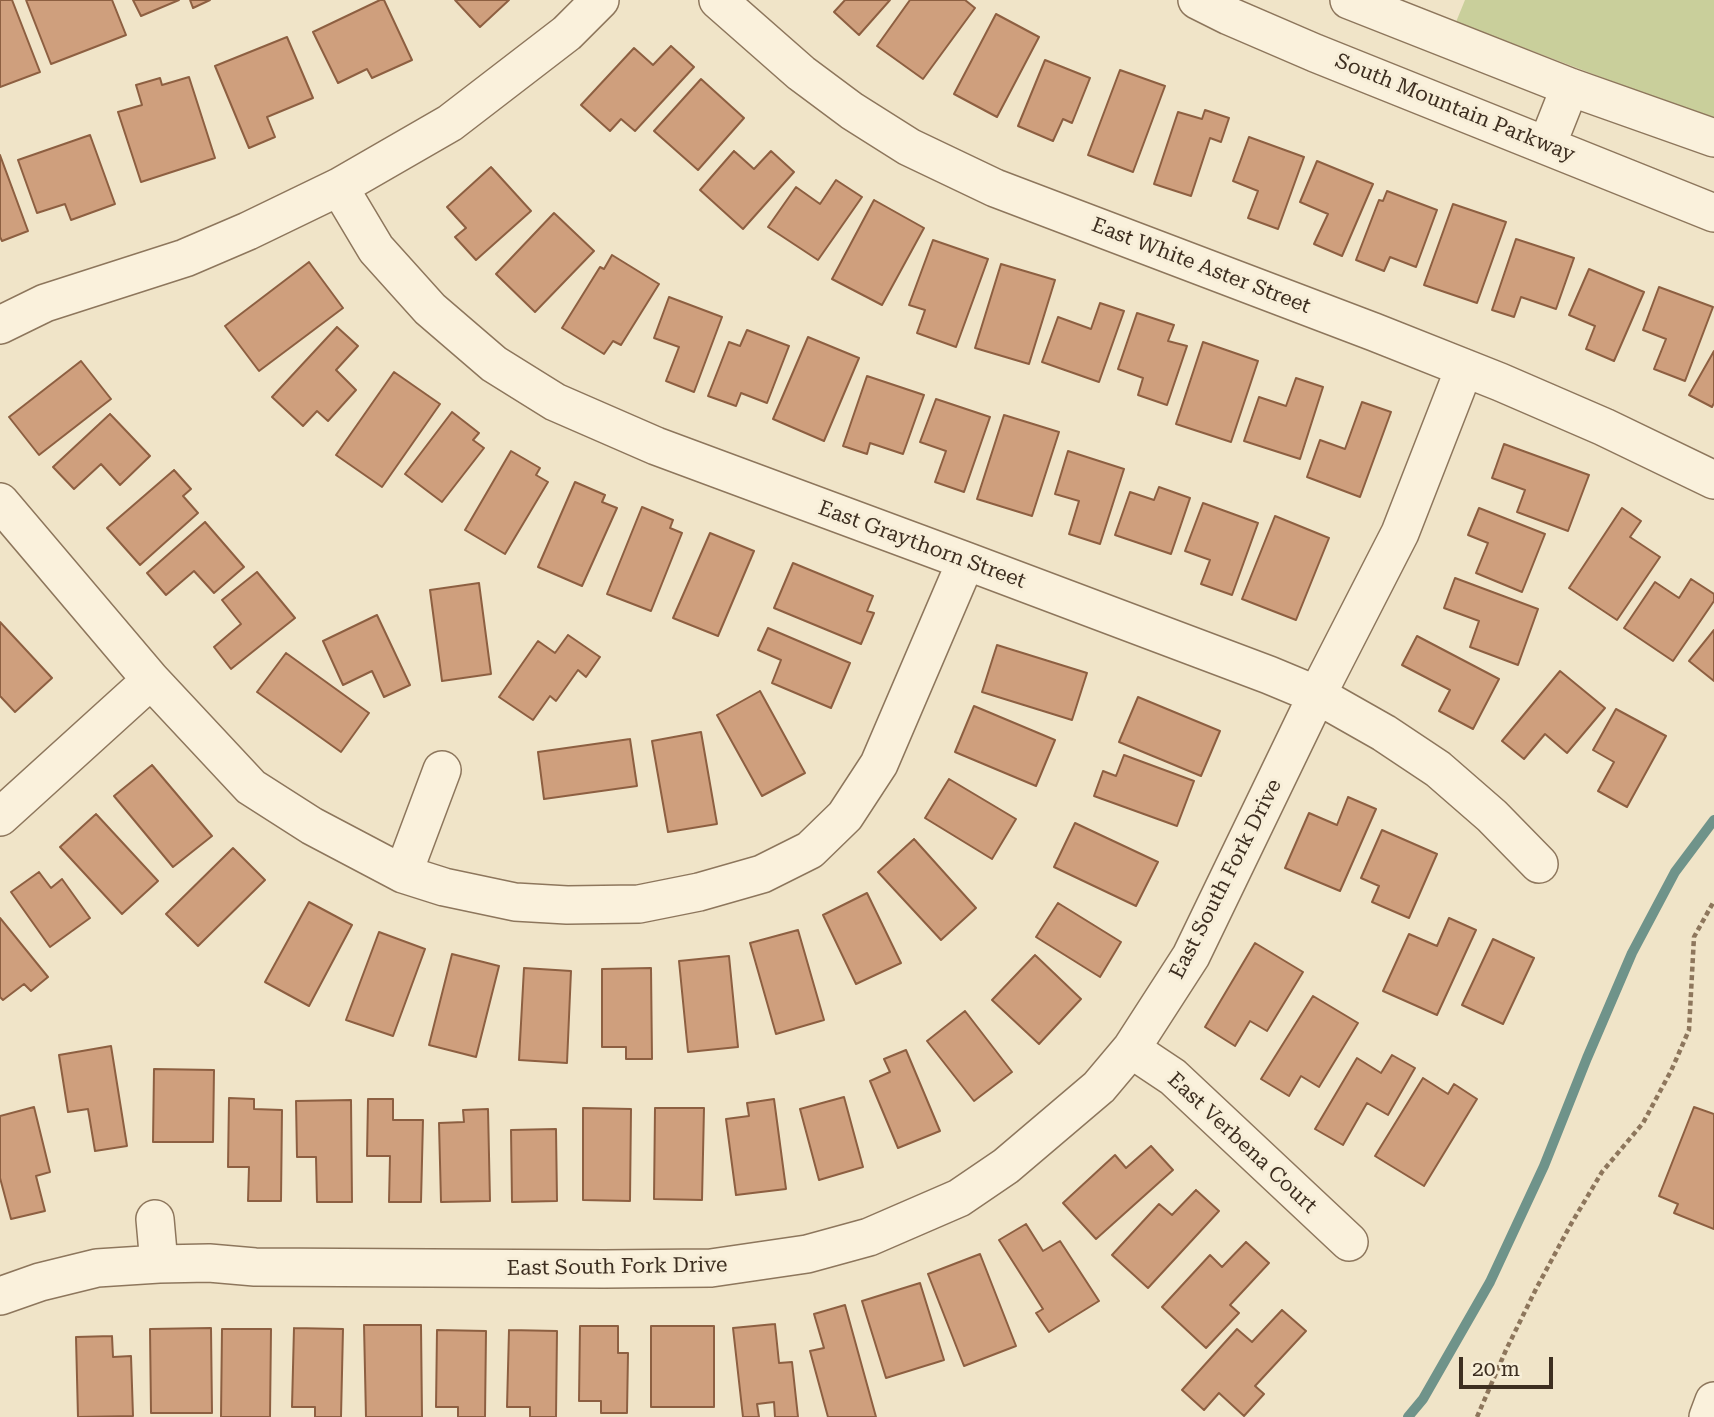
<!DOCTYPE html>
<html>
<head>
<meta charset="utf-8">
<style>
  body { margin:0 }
  #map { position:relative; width:1714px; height:1417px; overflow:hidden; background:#f0e4c8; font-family:"Roboto Serif",serif }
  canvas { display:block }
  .scale { position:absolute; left:1459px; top:1357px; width:94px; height:32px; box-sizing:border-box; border:4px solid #3d2e20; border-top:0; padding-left:9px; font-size:21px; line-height:24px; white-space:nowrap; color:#3d2e20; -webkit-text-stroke:5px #f7eed8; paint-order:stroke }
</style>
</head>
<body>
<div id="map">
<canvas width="1714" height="1417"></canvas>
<div class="scale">20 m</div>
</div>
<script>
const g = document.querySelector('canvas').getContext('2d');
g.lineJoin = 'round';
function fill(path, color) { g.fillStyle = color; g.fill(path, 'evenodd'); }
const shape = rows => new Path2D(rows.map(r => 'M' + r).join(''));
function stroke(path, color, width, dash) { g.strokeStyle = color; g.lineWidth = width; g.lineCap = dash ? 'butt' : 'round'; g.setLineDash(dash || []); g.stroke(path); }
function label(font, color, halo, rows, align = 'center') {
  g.font = font + ' "Roboto Serif",serif'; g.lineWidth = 6; g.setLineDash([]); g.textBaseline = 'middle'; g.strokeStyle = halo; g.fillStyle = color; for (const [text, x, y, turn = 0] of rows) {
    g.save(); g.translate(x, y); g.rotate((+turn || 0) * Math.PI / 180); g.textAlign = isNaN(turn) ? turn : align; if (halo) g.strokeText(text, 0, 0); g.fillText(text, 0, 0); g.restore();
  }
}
fill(shape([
  [1465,0,1714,0,1714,120,1456,22]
]), '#c9cf9b');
stroke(shape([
  [1408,1417,1423,1399,1490,1282,1544,1166,1587,1058,1632,953,1675,872,1714,820]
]), '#6f938a', 10);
const building = shape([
  [0,0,12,0,40,72,0,87,0,0],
  [26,0,112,0,126,35,51,64,26,0],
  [133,0,179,0,141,16,133,0],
  [190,0,210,0,193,8,190,0],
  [380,0,384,0,412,60,372,78,367,69,338,83,313,32,380,0],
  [455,0,509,0,480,27,455,0],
  [845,0,890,0,859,35,834,12,845,0],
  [910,0,965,0,975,8,923,79,877,46,910,0],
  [996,14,1039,37,997,117,954,94,996,14],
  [287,37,313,98,267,117,275,137,249,148,215,66,287,37],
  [671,46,694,67,635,131,621,119,610,131,581,105,634,48,653,65,671,46],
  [1045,60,1090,78,1072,123,1063,119,1053,141,1018,126,1045,60],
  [1120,70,1165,86,1133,172,1088,155,1120,70],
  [189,77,215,158,141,182,118,112,142,105,136,85,160,78,162,85,189,77],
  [701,79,744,118,698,170,654,131,701,79],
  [1205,110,1229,118,1221,142,1210,138,1191,196,1154,184,1178,112,1202,119,1205,110],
  [90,135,115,204,71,220,65,204,37,213,18,160,90,135],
  [1249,137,1304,157,1278,229,1248,218,1258,191,1233,181,1249,137],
  [734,151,754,169,771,151,794,172,743,229,700,190,734,151],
  [0,155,28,231,2,241,0,237,0,155],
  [1317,161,1373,184,1342,256,1314,244,1328,214,1300,202,1317,161],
  [491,167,531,211,476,260,455,237,466,228,447,207,491,167],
  [836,180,862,197,818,260,768,227,796,187,820,204,836,180],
  [1387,191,1437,210,1416,267,1390,257,1384,271,1356,260,1379,200,1383,201,1387,191],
  [874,200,924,228,882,305,832,279,874,200],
  [1453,204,1506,222,1477,303,1424,285,1453,204],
  [554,213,594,251,535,312,496,274,554,213],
  [1516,239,1574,258,1556,309,1521,297,1514,317,1492,310,1516,239],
  [933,240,988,259,956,347,917,333,925,310,909,305,933,240],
  [612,255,659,284,621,345,613,341,604,354,562,328,600,267,604,269,612,255],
  [309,262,343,308,259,371,225,326,309,262],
  [1001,264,1055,280,1029,364,975,348,1001,264],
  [1589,269,1644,292,1614,361,1586,349,1595,326,1569,315,1589,269],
  [1659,287,1713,307,1685,381,1654,369,1666,339,1643,330,1659,287],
  [669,297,722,317,694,392,666,381,679,347,654,338,669,297],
  [1100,303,1124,311,1099,382,1042,362,1058,317,1091,329,1100,303],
  [1137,313,1174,325,1168,341,1187,346,1167,405,1138,395,1143,378,1118,369,1137,313],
  [337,327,358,346,336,370,356,390,328,421,317,411,303,426,272,397,337,327],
  [747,330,789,346,767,403,741,393,736,406,708,396,729,342,740,346,747,330],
  [808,337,859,358,824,441,773,419,808,337],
  [1203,342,1258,361,1231,442,1176,424,1203,342],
  [1714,351,1714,403,1712,407,1689,395,1714,351],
  [81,361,111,399,39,455,9,417,81,361],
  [394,372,440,404,382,487,336,455,394,372],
  [867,376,924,395,903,454,870,443,867,454,843,446,867,376],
  [1296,378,1323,387,1300,459,1244,441,1259,397,1286,406,1296,378],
  [936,399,990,417,964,492,935,482,946,451,920,442,936,399],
  [1362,402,1391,412,1360,497,1307,477,1320,440,1345,449,1362,402],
  [452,412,479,433,473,440,484,448,442,502,405,474,452,412],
  [110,414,150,456,120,485,101,464,74,489,53,467,110,414],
  [1004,415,1059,432,1032,516,977,499,1004,415],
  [1504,444,1589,475,1568,531,1517,512,1525,490,1492,478,1504,444],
  [511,451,540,468,536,475,548,482,505,554,465,530,511,451],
  [1068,451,1124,469,1100,544,1069,534,1079,501,1055,494,1068,451],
  [174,470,191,489,183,496,198,513,140,565,107,528,174,470],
  [575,482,605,495,602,502,617,508,582,586,538,567,575,482],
  [1159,487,1190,498,1171,554,1115,535,1130,492,1154,500,1159,487],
  [1203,503,1258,523,1232,595,1201,584,1210,560,1185,551,1203,503],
  [642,507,673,520,670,528,682,533,651,611,607,594,642,507],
  [1479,508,1545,534,1522,592,1476,573,1488,543,1468,535,1479,508],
  [1622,508,1641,521,1630,537,1660,557,1617,620,1569,588,1622,508],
  [1275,516,1329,538,1296,620,1242,599,1275,516],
  [205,522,244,567,214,593,194,571,166,595,147,573,205,522],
  [710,533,754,551,718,636,673,618,710,533],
  [793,563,873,596,867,611,874,613,861,644,774,608,793,563],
  [257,572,295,618,231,669,214,647,241,624,222,600,257,572],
  [1455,578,1538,609,1518,665,1470,647,1479,621,1444,608,1455,578],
  [1691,579,1714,594,1714,601,1673,661,1624,628,1655,582,1679,598,1691,579],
  [479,583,491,674,442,681,430,590,479,583],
  [377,615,410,685,384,697,372,671,343,685,323,641,377,615],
  [0,622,52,678,15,712,0,696,0,622],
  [768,628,850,663,831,708,772,683,781,660,758,650,768,628],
  [1714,630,1714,681,1689,661,1714,630],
  [568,635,600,657,586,677,578,670,556,701,550,696,533,720,499,697,538,641,555,653,568,635],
  [1417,636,1499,679,1473,729,1439,711,1450,690,1402,665,1417,636],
  [997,645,1087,673,1072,720,982,692,997,645],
  [286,653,369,713,341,752,257,692,286,653],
  [1560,671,1605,708,1567,753,1545,734,1524,759,1502,741,1560,671],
  [760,691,805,773,762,796,717,715,760,691],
  [1138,697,1220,731,1201,776,1119,742,1138,697],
  [974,706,1055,740,1036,786,955,752,974,706],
  [1616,709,1666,736,1627,807,1598,791,1614,762,1593,750,1616,709],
  [701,732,717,824,668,832,652,741,701,732],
  [630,739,637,786,544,799,538,752,630,739],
  [1124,755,1194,781,1177,826,1094,796,1103,771,1116,776,1124,755],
  [152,765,212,836,173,867,114,796,152,765],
  [949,779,1016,819,992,859,925,818,949,779],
  [1348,797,1376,809,1340,891,1285,868,1309,813,1337,825,1348,797],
  [96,814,158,881,122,914,60,847,96,814],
  [1075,823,1158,862,1136,906,1054,867,1075,823],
  [1382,830,1437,854,1409,918,1372,902,1379,886,1361,878,1382,830],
  [914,839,976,908,941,940,878,872,914,839],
  [233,848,265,880,198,946,166,914,233,848],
  [39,872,51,888,62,879,90,918,50,947,11,892,39,872],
  [867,893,901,963,856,984,823,915,867,893],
  [309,902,352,925,309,1006,265,982,309,902],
  [1058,903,1121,942,1100,977,1036,937,1058,903],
  [0,918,48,977,31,991,24,984,3,1000,0,997,0,918],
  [1449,918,1476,930,1437,1015,1383,991,1409,934,1437,946,1449,918],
  [798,930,824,1020,776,1034,750,943,798,930],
  [379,932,425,949,393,1036,346,1020,379,932],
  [1493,939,1534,958,1503,1024,1462,1005,1493,939],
  [1255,943,1303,972,1267,1031,1250,1021,1235,1046,1205,1027,1255,943],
  [452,954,499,966,476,1057,429,1045,452,954],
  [1035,955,1081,999,1039,1044,992,1000,1035,955],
  [729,956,738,1047,688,1052,679,961,729,956],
  [524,968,571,971,567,1063,519,1060,524,968],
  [651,968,652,1059,626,1059,626,1047,602,1047,602,969,651,968],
  [1313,996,1358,1023,1319,1087,1301,1076,1289,1096,1261,1079,1313,996],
  [965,1011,1012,1072,974,1101,927,1041,965,1011],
  [111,1046,127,1146,95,1151,88,1109,68,1112,59,1055,111,1046],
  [906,1050,940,1131,898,1148,870,1081,890,1072,884,1059,906,1050],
  [1392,1055,1415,1068,1388,1115,1367,1103,1343,1145,1315,1129,1357,1058,1381,1073,1392,1055],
  [154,1069,214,1070,213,1142,153,1142,154,1069],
  [1423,1078,1448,1094,1454,1084,1477,1099,1424,1186,1375,1156,1423,1078],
  [844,1097,863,1167,819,1180,800,1109,844,1097],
  [229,1098,254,1099,254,1109,282,1110,281,1201,248,1201,249,1167,228,1167,229,1098],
  [368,1099,393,1099,393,1120,423,1120,421,1202,389,1202,390,1156,367,1156,368,1099],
  [774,1099,786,1189,736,1195,726,1119,749,1116,747,1103,774,1099],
  [351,1100,352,1202,317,1202,316,1157,297,1157,296,1101,351,1100],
  [34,1107,50,1172,36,1176,45,1211,11,1219,0,1178,0,1116,34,1107],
  [1694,1107,1714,1114,1714,1229,1674,1213,1678,1204,1659,1196,1694,1107],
  [583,1108,631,1109,630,1201,583,1200,583,1108],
  [655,1108,704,1108,702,1200,654,1199,655,1108],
  [488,1109,490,1201,441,1202,439,1123,464,1122,463,1110,488,1109],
  [556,1129,557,1201,512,1202,511,1130,556,1129],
  [1151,1146,1173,1170,1096,1239,1063,1203,1115,1155,1126,1168,1151,1146],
  [1196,1190,1219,1211,1148,1288,1112,1255,1159,1204,1172,1215,1196,1190],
  [1026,1224,1043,1251,1060,1241,1099,1301,1049,1332,1036,1313,1043,1309,999,1240,1026,1224],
  [1246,1242,1269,1263,1230,1305,1239,1313,1206,1348,1162,1307,1210,1255,1222,1267,1246,1242],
  [980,1254,1016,1346,964,1366,928,1274,980,1254],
  [920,1283,944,1360,886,1378,862,1301,920,1283],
  [845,1305,876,1417,828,1417,810,1351,824,1348,814,1314,845,1305],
  [1282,1310,1306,1331,1255,1386,1264,1394,1244,1416,1219,1393,1204,1410,1182,1390,1237,1329,1252,1342,1282,1310],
  [775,1324,779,1363,792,1362,798,1417,775,1417,774,1402,757,1404,759,1417,743,1417,733,1328,775,1324],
  [364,1325,421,1325,422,1417,366,1417,364,1325],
  [580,1326,618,1326,618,1353,628,1353,627,1413,601,1413,601,1401,579,1401,580,1326],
  [651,1326,714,1326,714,1407,651,1407,651,1326],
  [211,1328,212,1413,151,1413,150,1329,211,1328],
  [294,1328,343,1329,341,1417,315,1417,315,1407,292,1407,294,1328],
  [222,1329,271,1329,270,1417,221,1417,222,1329],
  [437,1330,486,1331,485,1417,458,1417,458,1407,436,1407,437,1330],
  [509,1330,557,1331,556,1417,530,1417,530,1407,507,1407,509,1330],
  [112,1336,113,1357,131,1356,133,1416,78,1417,76,1337,112,1336]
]);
fill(building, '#cf9f7d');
stroke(building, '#8d5f41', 2);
const minor = shape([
  [718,0,801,73,852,111,909,147,995,188,1374,332,1500,382,1604,427,1714,480],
  [1197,0,1229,16,1315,53,1714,213],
  [1349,0,1570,87,1714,138],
  [1547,145,1570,87],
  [339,187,376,249,430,309,494,364,555,402,656,446,966,561,1269,675,1317,695,1384,733,1438,769,1492,816,1539,864],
  [0,325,45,303,185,258,248,231,339,187,450,123,567,33,600,0],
  [0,502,151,680,251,787,312,826,403,874,444,887,515,902,567,905,639,904,699,892,762,874,810,850,845,816,879,764,966,561],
  [0,817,151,680],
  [403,874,442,770],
  [1131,1049,1173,1077,1349,1242],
  [155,1219,159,1264],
  [0,1296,40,1282,97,1268,159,1264,209,1263,255,1267,604,1269,711,1268,807,1254,869,1237,959,1198,1006,1166,1099,1087,1131,1049,1191,956,1317,695,1400,533,1464,369],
  [1708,1417,1714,1401]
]);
stroke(minor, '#8d765c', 40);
stroke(shape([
  [1477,1417,1506,1350,1536,1289,1571,1224,1602,1172,1643,1123,1671,1071,1689,1030,1694,937,1714,901]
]), '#8d765c', 4.5, [5, 3.5]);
stroke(minor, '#faf1dc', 37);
label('21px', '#3d2e20', '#f7eed8', [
  ["South Mountain Parkway",1455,108,22],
  ["East White Aster Street",1201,266,21],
  ["East Graythorn Street",922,545,20],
  ["East South Fork Drive",1226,879,-63],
  ["East Verbena Court",1242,1143,43],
  ["East South Fork Drive",617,1267,-1]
]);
</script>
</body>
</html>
